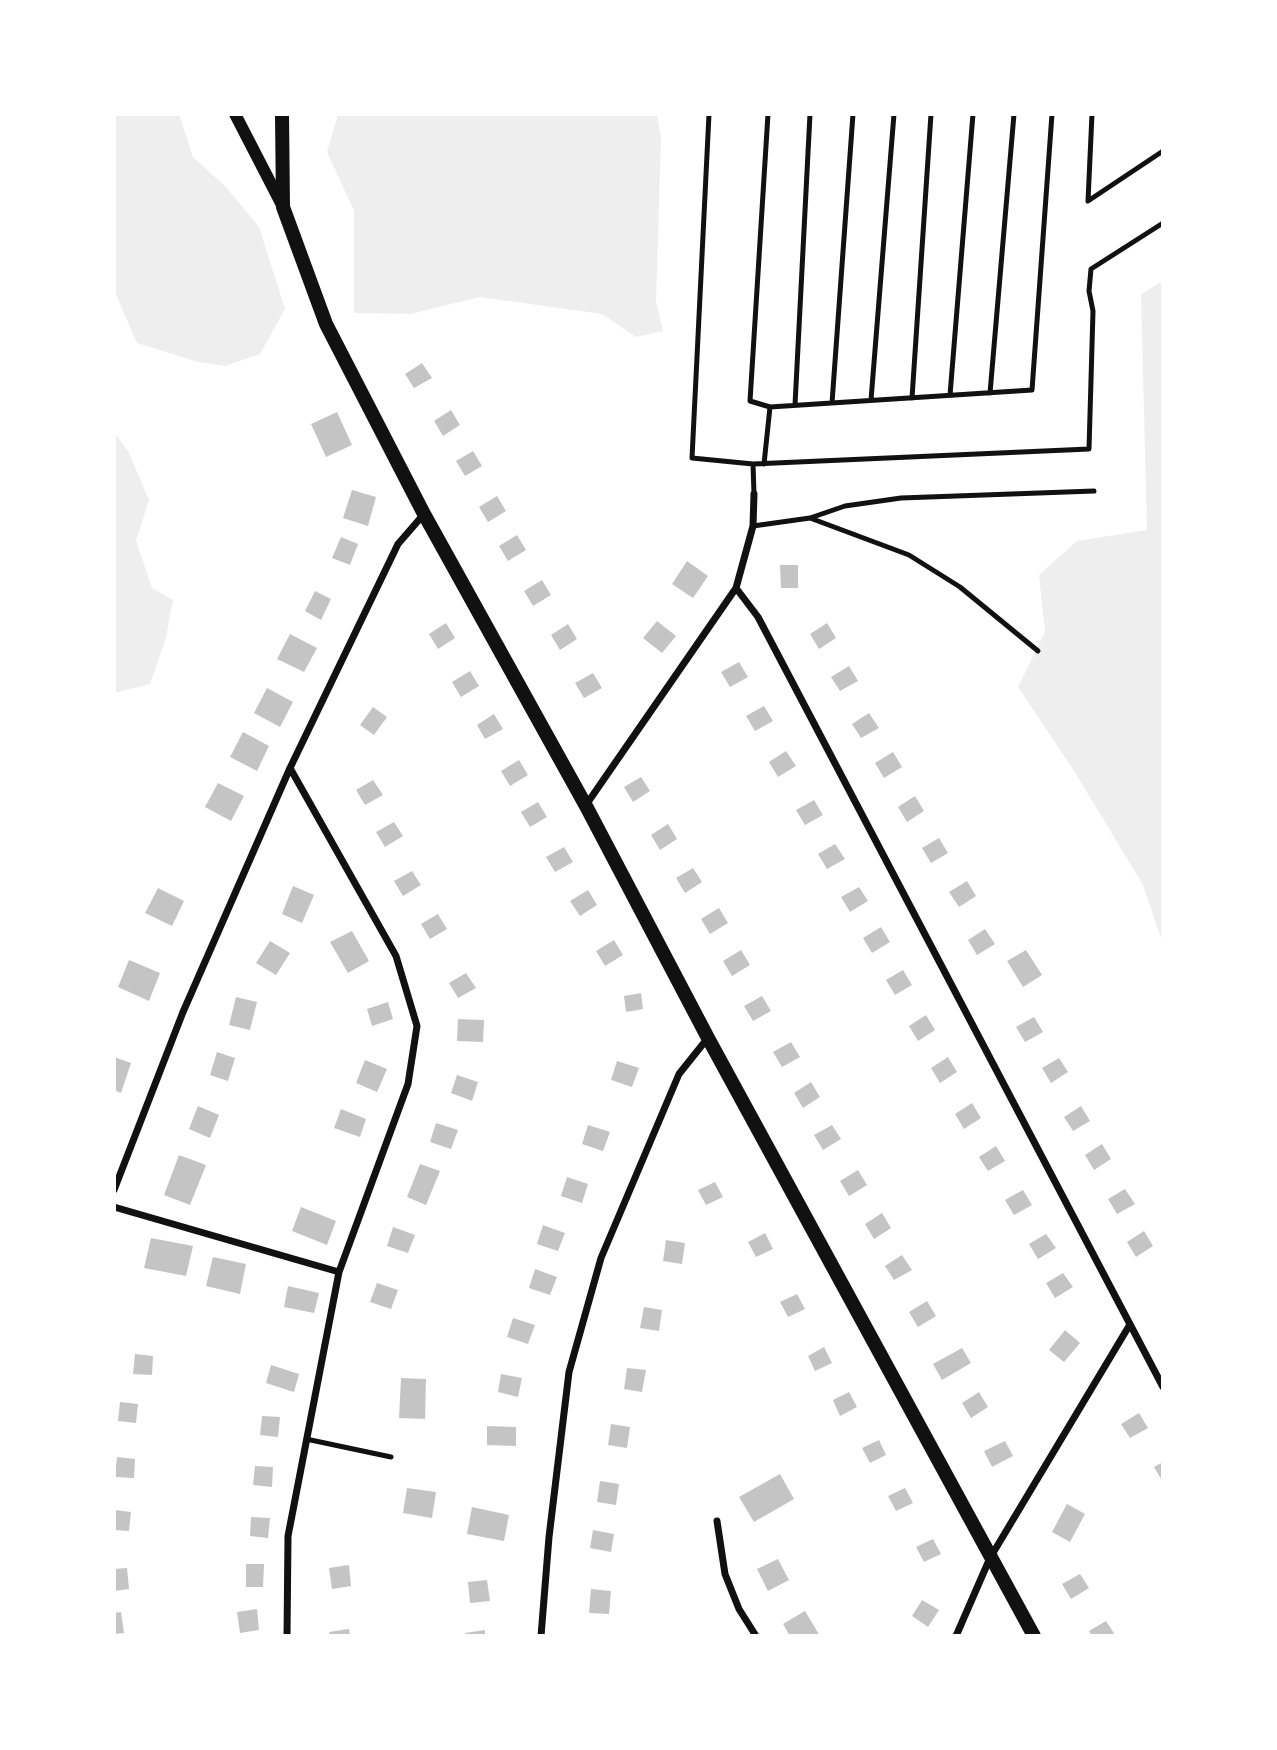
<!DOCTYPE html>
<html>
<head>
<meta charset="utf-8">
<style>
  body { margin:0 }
  #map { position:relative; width:1277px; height:1750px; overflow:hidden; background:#fff; font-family:Inter,sans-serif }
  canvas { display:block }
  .frame { position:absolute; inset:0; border:116px solid #fff; pointer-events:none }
</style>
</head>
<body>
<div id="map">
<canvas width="1277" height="1750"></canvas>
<div class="frame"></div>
</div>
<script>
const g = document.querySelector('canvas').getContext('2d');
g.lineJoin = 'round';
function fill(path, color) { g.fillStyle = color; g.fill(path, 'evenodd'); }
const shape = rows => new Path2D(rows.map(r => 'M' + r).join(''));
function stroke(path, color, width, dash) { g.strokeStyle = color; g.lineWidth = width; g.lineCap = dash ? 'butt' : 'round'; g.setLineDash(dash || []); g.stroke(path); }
fill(shape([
  [114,114,179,114,193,157,226,187,259,227,285,309,260,354,225,366,198,362,137,343,114,290],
  [338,114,657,114,661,139,656,302,663,331,636,337,602,314,480,297,410,314,354,313,354,211,327,152],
  [1163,281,1163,944,1143,885,1076,774,1018,687,1045,632,1039,575,1077,541,1147,530,1141,294],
  [114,432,128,451,149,500,136,541,152,588,173,600,166,638,150,684,114,693]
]), '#eee');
fill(shape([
  [422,363,432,378,414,388,405,374],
  [451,410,460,425,443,436,434,421],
  [337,412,352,445,326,457,311,424],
  [473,451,482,466,465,476,456,461],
  [352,490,376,497,368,526,343,518],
  [497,496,506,511,488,522,479,507],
  [517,535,526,550,508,561,499,546],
  [341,537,358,544,350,565,332,558],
  [687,561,708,576,693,598,672,584],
  [780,565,798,565,798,588,781,588],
  [542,580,551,595,533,606,524,591],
  [315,591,331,599,321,620,305,611],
  [657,621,676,636,662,653,643,638],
  [446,623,455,638,438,649,429,634],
  [827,623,836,638,819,649,810,634],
  [568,624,577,639,560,650,551,635],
  [290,634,317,648,304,672,277,659],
  [739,662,748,677,730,687,721,672],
  [849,666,858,681,840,691,831,677],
  [470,671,479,686,461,697,452,682],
  [593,673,602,688,584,698,575,683],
  [267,688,293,702,280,727,254,713],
  [764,706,773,721,755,731,746,716],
  [373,707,387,717,374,735,360,725],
  [869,713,879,728,861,738,852,724],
  [494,714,503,729,485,739,477,725],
  [243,732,269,746,257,771,230,757],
  [786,751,796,766,778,777,769,762],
  [893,752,902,767,884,778,875,763],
  [519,760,528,775,510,786,501,771],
  [641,777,650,791,633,802,624,787],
  [373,780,383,795,365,805,356,790],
  [218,783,244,796,231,821,205,807],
  [915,796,924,811,907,822,898,807],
  [814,800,823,815,805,825,796,810],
  [538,802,547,817,530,827,521,812],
  [394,822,403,836,385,847,376,832],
  [668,824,677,839,660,850,651,835],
  [939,838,948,853,931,863,922,848],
  [835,844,845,859,827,869,818,854],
  [564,847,573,862,555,872,546,857],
  [693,868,702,882,685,893,676,878],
  [412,871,421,885,403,896,394,881],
  [967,881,976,896,959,907,949,892],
  [293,886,314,895,302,923,282,914],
  [859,887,868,901,850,912,841,897],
  [158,888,184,901,172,926,145,913],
  [588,890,597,905,580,916,570,901],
  [719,908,728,923,710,934,701,919],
  [438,914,447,929,430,939,421,924],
  [881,927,890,942,872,953,863,938],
  [985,929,995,944,977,955,968,940],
  [352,931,369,961,348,973,330,942],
  [614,940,623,955,605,966,596,951],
  [270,941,290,953,276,975,256,963],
  [741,950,750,965,732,976,723,961],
  [1026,950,1042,975,1023,987,1007,961],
  [129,960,160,973,149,1001,118,987],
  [903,970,912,985,895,995,886,980],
  [466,973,476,988,458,998,449,983],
  [641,993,643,1009,626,1012,624,996],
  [762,996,771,1011,753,1021,744,1006],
  [236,997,257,1002,250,1030,229,1025],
  [388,1002,393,1019,372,1026,367,1009],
  [926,1015,935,1030,918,1041,909,1026],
  [1034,1017,1043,1032,1025,1042,1016,1027],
  [458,1019,484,1020,483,1042,457,1041],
  [791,1042,800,1057,782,1067,773,1052],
  [217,1052,235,1058,228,1081,210,1075],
  [114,1057,131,1063,121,1093,114,1090],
  [948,1057,957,1072,940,1083,931,1068],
  [1059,1058,1068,1072,1051,1083,1042,1068],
  [365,1060,387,1069,377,1092,356,1083],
  [617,1061,639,1068,632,1087,611,1080],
  [457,1075,478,1082,472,1101,451,1093],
  [811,1082,820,1097,803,1108,794,1093],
  [972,1103,981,1118,964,1129,955,1114],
  [198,1106,219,1115,210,1138,189,1129],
  [1081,1106,1090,1121,1073,1131,1064,1117],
  [341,1109,366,1119,360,1137,334,1128],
  [436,1123,458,1130,451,1149,430,1142],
  [588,1125,610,1132,603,1151,582,1144],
  [832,1125,841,1139,823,1150,814,1135],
  [1102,1144,1111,1159,1094,1170,1085,1155],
  [996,1146,1005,1161,988,1171,979,1157],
  [179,1155,206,1165,190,1205,164,1195],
  [420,1164,440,1171,426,1205,407,1197],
  [858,1170,867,1185,849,1196,840,1181],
  [567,1177,588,1184,582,1203,561,1196],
  [715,1182,723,1197,706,1205,698,1190],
  [1125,1189,1135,1204,1117,1214,1108,1199],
  [1023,1190,1032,1205,1014,1215,1005,1200],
  [301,1207,336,1221,327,1245,292,1231],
  [882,1213,891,1228,874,1239,865,1224],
  [543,1225,565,1233,558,1251,537,1244],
  [393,1227,415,1235,408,1253,387,1246],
  [1144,1231,1153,1246,1136,1257,1127,1242],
  [765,1233,773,1249,756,1257,748,1242],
  [1046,1234,1056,1248,1038,1259,1029,1244],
  [151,1238,193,1246,186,1276,144,1268],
  [666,1240,685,1243,682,1264,663,1261],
  [902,1255,912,1270,894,1280,885,1266],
  [213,1257,246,1264,240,1294,206,1286],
  [535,1269,557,1277,550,1295,529,1288],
  [1063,1273,1073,1287,1055,1298,1046,1283],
  [377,1283,398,1290,391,1309,370,1302],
  [288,1286,319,1293,314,1313,284,1307],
  [797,1294,805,1309,788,1317,780,1302],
  [927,1301,936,1316,918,1327,909,1312],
  [644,1307,662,1310,659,1331,640,1328],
  [513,1318,535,1325,528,1344,507,1337],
  [1065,1330,1080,1343,1064,1362,1049,1350],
  [824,1347,832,1363,815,1371,808,1356],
  [962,1348,971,1363,942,1380,933,1364],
  [135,1354,153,1356,152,1375,133,1374],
  [271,1365,299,1374,294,1392,266,1383],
  [627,1368,646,1370,642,1392,624,1389],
  [501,1374,522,1378,518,1397,498,1392],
  [401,1378,426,1379,425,1419,399,1418],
  [849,1392,857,1407,840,1416,833,1400],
  [979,1392,988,1407,971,1418,962,1403],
  [120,1402,138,1404,136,1423,118,1421],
  [1139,1413,1148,1428,1130,1438,1121,1424],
  [262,1416,280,1417,278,1437,260,1435],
  [611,1424,630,1427,627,1448,608,1445],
  [487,1426,516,1427,516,1446,487,1445],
  [879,1440,886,1455,870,1463,862,1448],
  [1005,1441,1013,1456,992,1467,984,1451],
  [117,1457,135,1459,134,1478,115,1477],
  [1163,1462,1163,1482,1154,1467],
  [255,1466,273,1467,272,1487,253,1485],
  [780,1474,794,1499,754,1522,739,1497],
  [600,1481,619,1484,616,1505,597,1502],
  [407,1488,436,1492,432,1518,403,1513],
  [905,1488,913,1503,896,1511,888,1496],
  [1067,1504,1085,1514,1070,1542,1052,1532],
  [472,1507,509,1515,504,1541,467,1534],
  [114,1510,131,1512,129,1531,114,1530],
  [251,1517,270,1518,268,1538,250,1536],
  [593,1530,614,1534,611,1552,590,1548],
  [933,1539,941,1554,924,1562,916,1547],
  [778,1559,789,1580,768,1591,757,1569],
  [246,1564,264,1564,263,1587,246,1587],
  [349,1565,351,1586,332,1589,329,1568],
  [127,1568,129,1589,114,1591,114,1569],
  [1080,1574,1089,1588,1071,1599,1062,1584],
  [487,1580,490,1601,470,1603,468,1582],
  [591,1589,611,1591,609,1614,589,1613],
  [922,1600,939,1610,928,1627,912,1616],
  [257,1609,259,1630,240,1633,237,1612],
  [805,1611,820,1636,790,1636,783,1624],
  [121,1612,124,1633,114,1634,114,1613],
  [1106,1621,1115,1635,1092,1636,1089,1631],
  [349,1629,350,1636,330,1636,329,1632],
  [485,1630,485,1636,466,1636,465,1633]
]), '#c4c4c4');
stroke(shape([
  [709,114,692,458,753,464],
  [768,114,750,401,770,407],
  [1092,114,1088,201,1163,151],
  [990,393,1014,114],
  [950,395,973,114],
  [912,398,931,114],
  [871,400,894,114],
  [832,403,853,114],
  [795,405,810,114],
  [764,464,770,407,1032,390,1052,114],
  [754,494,753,464,1089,449,1093,311,1089,291,1091,269,1163,223],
  [810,518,845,506,901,498,1094,491],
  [753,526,810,518,909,555,960,587,1038,651],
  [306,1439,391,1457]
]), '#111', 5);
stroke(shape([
  [736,588,758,617,1163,1387],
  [586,805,736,588,753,526,754,494],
  [114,1190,183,1012,290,768,398,544,424,514],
  [114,1207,339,1272],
  [717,1521,725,1574,739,1609,756,1636],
  [287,1636,288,1536,339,1272,408,1084,417,1026,396,956,290,768],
  [541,1636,549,1537,569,1372,601,1258,679,1074,707,1039],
  [956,1636,990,1558,1129,1326]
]), '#111', 7);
stroke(shape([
  [235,114,283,207]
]), '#111', 12);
stroke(shape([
  [282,114,283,207,326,324,424,514,586,806,708,1038,1034,1636]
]), '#111', 14);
</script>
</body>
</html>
